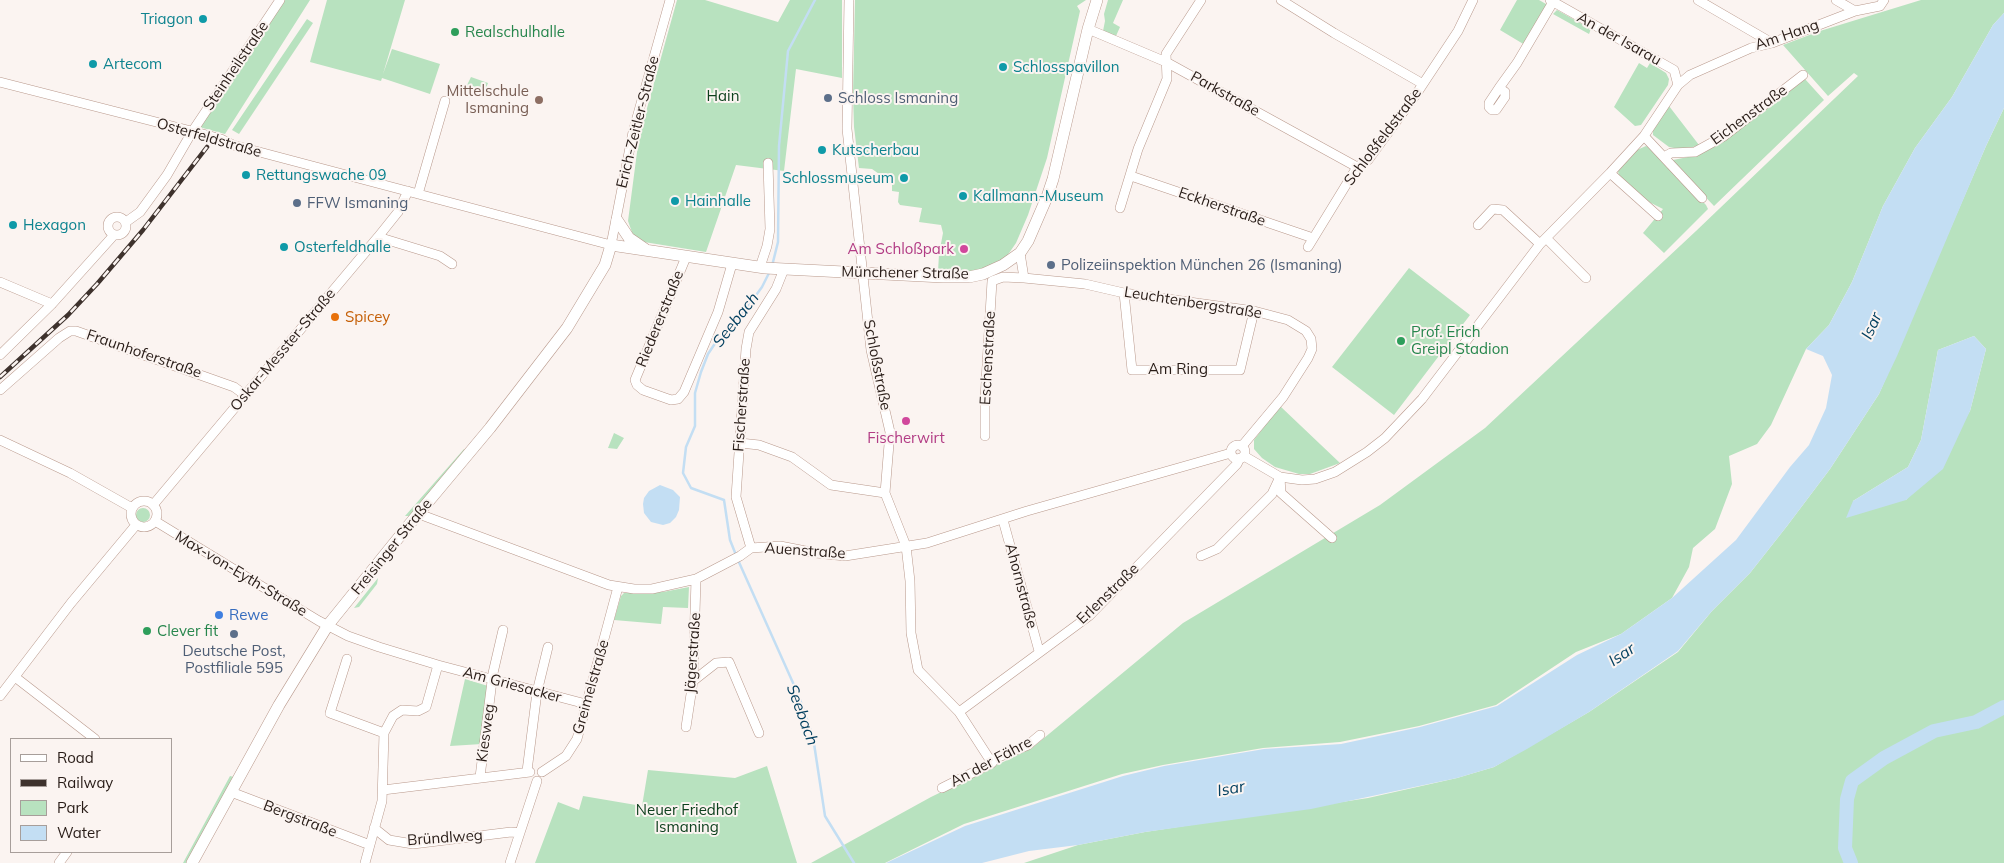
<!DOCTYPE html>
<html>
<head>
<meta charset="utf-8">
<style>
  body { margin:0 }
  #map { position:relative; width:2004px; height:863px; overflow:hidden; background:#fbf4f1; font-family:Mulish,sans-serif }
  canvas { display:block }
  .legend { position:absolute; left:10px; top:738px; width:162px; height:115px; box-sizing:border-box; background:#fbf4f1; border:1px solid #a79e9a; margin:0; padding:6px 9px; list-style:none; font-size:15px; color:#281c17 }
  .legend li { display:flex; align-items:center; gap:10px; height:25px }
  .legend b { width:25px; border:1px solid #a79e9a }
</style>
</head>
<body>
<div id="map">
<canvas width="2004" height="863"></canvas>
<ul class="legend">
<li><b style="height:6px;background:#fff"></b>Road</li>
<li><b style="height:6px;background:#3e322d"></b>Railway</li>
<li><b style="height:14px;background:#b8e2bf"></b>Park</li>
<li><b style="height:14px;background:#c3def3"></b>Water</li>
</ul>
</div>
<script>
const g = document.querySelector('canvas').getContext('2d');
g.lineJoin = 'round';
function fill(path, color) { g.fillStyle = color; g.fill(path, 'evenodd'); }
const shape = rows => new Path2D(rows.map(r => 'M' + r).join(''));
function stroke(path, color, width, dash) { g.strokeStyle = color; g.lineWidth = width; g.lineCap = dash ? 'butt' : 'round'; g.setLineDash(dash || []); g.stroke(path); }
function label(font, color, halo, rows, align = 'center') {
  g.font = font + ' Mulish,sans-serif'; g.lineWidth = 4; g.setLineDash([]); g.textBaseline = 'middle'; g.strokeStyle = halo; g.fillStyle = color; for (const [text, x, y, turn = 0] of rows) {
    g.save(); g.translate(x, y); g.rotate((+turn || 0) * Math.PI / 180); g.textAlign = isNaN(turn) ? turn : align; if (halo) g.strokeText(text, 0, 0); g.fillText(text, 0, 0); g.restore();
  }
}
fill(shape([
  [284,0,310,0,225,134,199,127],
  [327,0,405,0,383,74,392,49,440,64,430,94,382,78,381,81,310,62],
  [677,0,705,0,778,22,790,0,842,0,842,78,796,69,784,171,736,165,706,252,644,242,633,235,628,221,639,137],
  [855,0,1086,0,1077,6,1080,11,1047,158,1028,215,1016,243,1007,256,998,263,981,269,962,273,938,272,939,254,943,233,941,225,919,222,922,208,900,205,898,202,899,192,892,191,892,183,872,169,859,168,854,127,853,95],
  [1108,0,1123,0,1113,23,1120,27,1116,36,1103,31,1105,21,1104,14],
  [1517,0,1539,0,1546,4,1547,6,1525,45,1500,30],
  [1921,0,2004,0,2004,13,1993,25,1952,97,1915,148,1883,206,1852,282,1829,325,1806,349,1771,425,1757,444,1729,456,1732,484,1715,529,1693,548,1689,567,1672,598,1621,634,1576,652,1496,705,1419,726,1340,742,1263,748,1163,765,1122,774,964,824,885,863,811,863,931,797,1032,748,1183,623,1380,505,1485,428,1696,231,1858,76,1854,73,1828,96,1783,45,1820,31],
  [1557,10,1591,29,1589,34,1553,14],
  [307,19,313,23,239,134,232,130],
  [1639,63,1647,68,1650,63,1666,73,1669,79,1668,85,1641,125,1635,126,1614,107],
  [471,77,488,83,483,96,465,89],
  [1805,79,1824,100,1714,206,1674,164,1673,160,1693,156,1731,135],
  [1669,106,1699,145,1684,150,1669,147,1653,135,1653,130],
  [2004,108,2004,863,1024,863,1078,845,1145,832,1368,798,1457,778,1494,767,1589,712,1678,652,1712,611,1750,573,1787,526,1830,469,1879,394,1986,146],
  [1974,336,1986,349,1970,411,1906,500,1853,501,1908,467,1921,440,1938,350],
  [1646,146,1650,148,1706,205,1708,209,1664,253,1643,233,1663,209,1645,200,1619,176,1618,171,1637,150],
  [1409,268,1470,315,1394,415,1332,367],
  [1280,406,1340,463,1310,474,1299,474,1275,467,1262,458,1254,449,1254,440],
  [614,433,624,438,617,449,608,448],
  [464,449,465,450,410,516,405,516],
  '136 515a7 7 0 1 1 14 0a7 7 0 1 1-14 0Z',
  [378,578,377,584,359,607,354,608],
  [689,587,688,608,663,607,661,624,614,620,621,596,624,593,663,592],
  [465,679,488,686,482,744,450,746],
  [767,766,797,863,535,863,558,802,579,810,583,796,642,806,648,770,735,778],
  [230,776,234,777,187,863,183,863]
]), '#b8e2bf');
fill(shape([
  [2004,13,2004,108,1986,146,1897,356,1879,394,1830,469,1787,526,1750,573,1712,611,1678,651,1589,712,1527,749,1494,767,1457,778,1311,809,1145,832,1078,845,1029,851,982,863,886,863,965,826,1123,776,1164,766,1264,749,1341,744,1420,727,1497,706,1577,655,1621,634,1672,598,1736,540,1790,467,1809,445,1826,408,1832,375,1823,356,1806,349,1829,325,1852,282,1883,206,1915,148,1952,97,1993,25],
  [1974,336,1986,349,1970,411,1943,469,1906,500,1846,518,1853,501,1908,467,1921,440,1938,350],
  [660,485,673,490,680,497,679,510,676,517,670,523,663,525,651,522,644,513,643,504,644,498,649,491]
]), '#c3def3');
stroke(shape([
  [772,266,778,242,779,146,788,51,815,0],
  [736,555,730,540,724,500,691,488,683,473,686,447,695,426,695,393,701,372,708,354,720,336,746,309,762,287,770,271],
  [738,560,798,694,813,737,825,816,854,863]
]), '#c3def3', 2.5);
stroke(shape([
  [1851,863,1845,848,1847,799,1852,781,1884,758,1934,731,1976,722,2004,707]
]), '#c3def3', 14);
const minor = shape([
  [849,0,847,129,871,350,890,432,885,493,906,546,910,581,911,633,918,670,959,712,992,763],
  [1281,0,1334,33,1423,84],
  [1550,0,1674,70,1678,85],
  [1698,0,1772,43],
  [1836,0,1855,11],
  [1088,29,1166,62,1357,167],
  [0,82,203,134,221,139,233,145,611,245,633,132,670,0],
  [1499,88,1505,92,1505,97,1496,110,1492,110,1489,107,1489,103,1499,88,1517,63,1553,2],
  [1644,136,1702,198],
  [1664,157,1671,153,1695,152,1724,136,1803,75],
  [1610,173,1658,216],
  [1131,176,1313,238],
  [418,194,445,101],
  [1120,208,1138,149,1167,79,1166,54,1201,0],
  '108 226a9 9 0 1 1 18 0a9 9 0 1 1-18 0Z',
  [126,222,140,212,167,175,192,132,280,0],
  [1478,225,1493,209,1503,210,1540,244],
  [378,237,440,256,452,264],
  [1546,238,1586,278],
  [1308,247,1357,167,1368,160,1417,93,1458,31,1473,0],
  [1020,253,1024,278,1085,284,1124,293,1254,311,1288,320,1306,331,1311,339,1312,349,1308,358,1283,397,1242,446],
  [686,257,635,380,637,385,643,390,671,400,678,399,684,392,718,312,732,264],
  [760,267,767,246,770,229,768,163],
  [0,282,52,304],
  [1124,293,1132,370,1240,370,1254,311],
  [0,355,52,304,114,235],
  [0,390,59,338,70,331,76,331,234,387,245,395],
  [985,436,985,399,992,281,1003,277,1024,278],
  [0,440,70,473,132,508],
  [740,443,759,445,792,457,831,485,885,493],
  '1231 452a7 7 0 1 1 14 0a7 7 0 1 1-14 0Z',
  [1244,456,1280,477,1302,480,1315,479,1335,472,1367,452,1385,438,1422,399,1540,244,1610,173,1644,136,1678,85,1690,75,1751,48,1772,43,1855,11,1880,6,1884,0],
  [1280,478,1281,493,1332,538],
  '131 514a13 13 0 1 1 26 0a13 13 0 1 1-26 0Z',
  [153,505,378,237,398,212,408,191],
  [419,514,609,585,634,589,652,589,696,579,740,556,751,548,780,546,816,553,845,556,927,543,1027,511,1231,453],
  [1003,520,1039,651],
  [155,521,276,595,319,621,348,636,379,647,438,665,586,704],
  [751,548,736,497,746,349,749,332,776,289,784,269],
  [1201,556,1217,549,1272,494,1280,477],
  [347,659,330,713,384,733,382,801,365,863],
  [15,677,95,739],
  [693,681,716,663,729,662,759,733],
  [0,696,71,603,136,525],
  [959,712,1089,616,1237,464,1240,458],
  [686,727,693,681,696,579],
  [384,733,393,716,402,710,418,711,426,707,438,665],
  [527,771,537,692,548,647],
  [542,772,566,756,577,739,618,587],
  [480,777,493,673,503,630],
  [942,788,992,763,996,758,1028,745,1040,735],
  [383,790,530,772],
  [231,792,370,845],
  [374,828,389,840,413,844,511,832,520,833],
  [59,863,67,852],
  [510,863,537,781]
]);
const major = shape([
  [617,220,629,238,645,249],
  [192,863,279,705,328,625,408,526,490,428,567,328,605,265,611,245,765,268,943,277,969,277,983,274,1003,265,1020,253,1028,241,1047,197,1053,179,1088,29,1097,0]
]);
stroke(minor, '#b9998c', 10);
stroke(major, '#b9998c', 12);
stroke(minor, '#fff', 9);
stroke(major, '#fff', 11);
const rail = shape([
  [0,377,68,315,97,284,143,230,207,147]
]);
stroke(rail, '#3e322d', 4.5);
stroke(rail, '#fbf4f1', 2.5, [8]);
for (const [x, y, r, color] of [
  [203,19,5,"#0f9aa8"],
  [455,32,5,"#2e9e5b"],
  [93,64,5,"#0f9aa8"],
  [1003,67,5,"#0f9aa8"],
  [828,98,5,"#5c6f8a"],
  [539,100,5,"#8d6e63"],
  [822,150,5,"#0f9aa8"],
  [246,175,5,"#0f9aa8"],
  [904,178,5,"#0f9aa8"],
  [963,196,5,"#0f9aa8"],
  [675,201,5,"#0f9aa8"],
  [297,203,5,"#5c6f8a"],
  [13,225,5,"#0f9aa8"],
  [284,247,5,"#0f9aa8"],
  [964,249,5,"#d1479c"],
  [1051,265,5,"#5c6f8a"],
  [335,317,5,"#e8710a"],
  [1401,341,5,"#2e9e5b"],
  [906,421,5,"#d1479c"],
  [219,615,5,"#3f7fe0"],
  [147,631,5,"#2e9e5b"],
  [234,634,5,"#5c6f8a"]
]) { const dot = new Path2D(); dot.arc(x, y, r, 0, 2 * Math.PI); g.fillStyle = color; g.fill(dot); stroke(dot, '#fbf4f1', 2); }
label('15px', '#0d838f', '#fbf4f1', [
  ["Triagon",193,19,"right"],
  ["Artecom",103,64],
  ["Schlosspavillon",1013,67],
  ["Kutscherbau",832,150],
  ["Rettungswache 09",256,175],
  ["Schlossmuseum",894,178,"right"],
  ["Kallmann-Museum",973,196],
  ["Hainhalle",685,201],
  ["Hexagon",23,225],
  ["Osterfeldhalle",294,247]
], 'left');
label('15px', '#27864d', '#fbf4f1', [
  ["Realschulhalle",465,32],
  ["Prof. Erich",1411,332],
  ["Greipl Stadion",1411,349],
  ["Clever fit",157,631]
], 'left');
label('15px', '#281c17', '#fbf4f1', [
  ["Am Hang",1787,35,-19],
  ["An der Isarau",1619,39,29],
  ["Steinheilstraße",236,66,-56],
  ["Parkstraße",1225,94,29],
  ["Eichenstraße",1749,115,-36],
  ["Erich-Zeitler-Straße",638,122,-76],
  ["Schloßfeldstraße",1383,137,-53],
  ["Osterfeldstraße",209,138,16],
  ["Eckherstraße",1222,207,19],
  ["Münchener Straße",905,273,1],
  ["Leuchtenbergstraße",1193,303,9],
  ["Riedererstraße",660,319,-68],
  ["Oskar-Messter-Straße",283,350,-50],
  ["Fraunhoferstraße",144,354,19],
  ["Eschenstraße",988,358,-87],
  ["Schloßstraße",877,365,79],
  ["Am Ring",1178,369],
  ["Fischerstraße",742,405,-86],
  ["Freisinger Straße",392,547,-51],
  ["Auenstraße",805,551,4],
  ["Max-von-Eyth-Straße",241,574,31],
  ["Ahornstraße",1021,586,75],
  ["Erlenstraße",1108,594,-44],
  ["Jägerstraße",693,653,-86],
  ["Am Griesacker",512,685,15],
  ["Greimelstraße",591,687,-74],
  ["Kiesweg",486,733,-82],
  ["An der Fähre",991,762,-28],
  ["Bergstraße",300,819,21],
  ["Bründlweg",445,838,-4]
]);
label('15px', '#785e54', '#fbf4f1', [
  ["Mittelschule",529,91],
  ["Ismaning",529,108]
], 'right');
label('15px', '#0e411e', '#fbf4f1', [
  ["Hain",723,96],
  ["Neuer Friedhof",687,810],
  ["Ismaning",687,827]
]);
label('15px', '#4e5e75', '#fbf4f1', [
  ["Schloss Ismaning",838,98],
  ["FFW Ismaning",307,203],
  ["Polizeiinspektion München 26 (Ismaning)",1061,265],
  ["Deutsche Post,",234,651,"center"],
  ["Postfiliale 595",234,668,"center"]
], 'left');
label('15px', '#b23c85', '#fbf4f1', [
  ["Am Schloßpark",954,249],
  ["Fischerwirt",906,438,"center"]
], 'right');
label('15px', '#c56008', '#fbf4f1', [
  ["Spicey",345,317]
], 'left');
label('15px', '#366cbe', '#fbf4f1', [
  ["Rewe",229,615]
], 'left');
label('italic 16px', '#034060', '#fbf4f1', [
  ["Seebach",736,320,-52],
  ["Isar",1872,326,-66],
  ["Isar",1622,655,-34],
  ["Seebach",802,715,70],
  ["Isar",1231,789,-10]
]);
</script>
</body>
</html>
